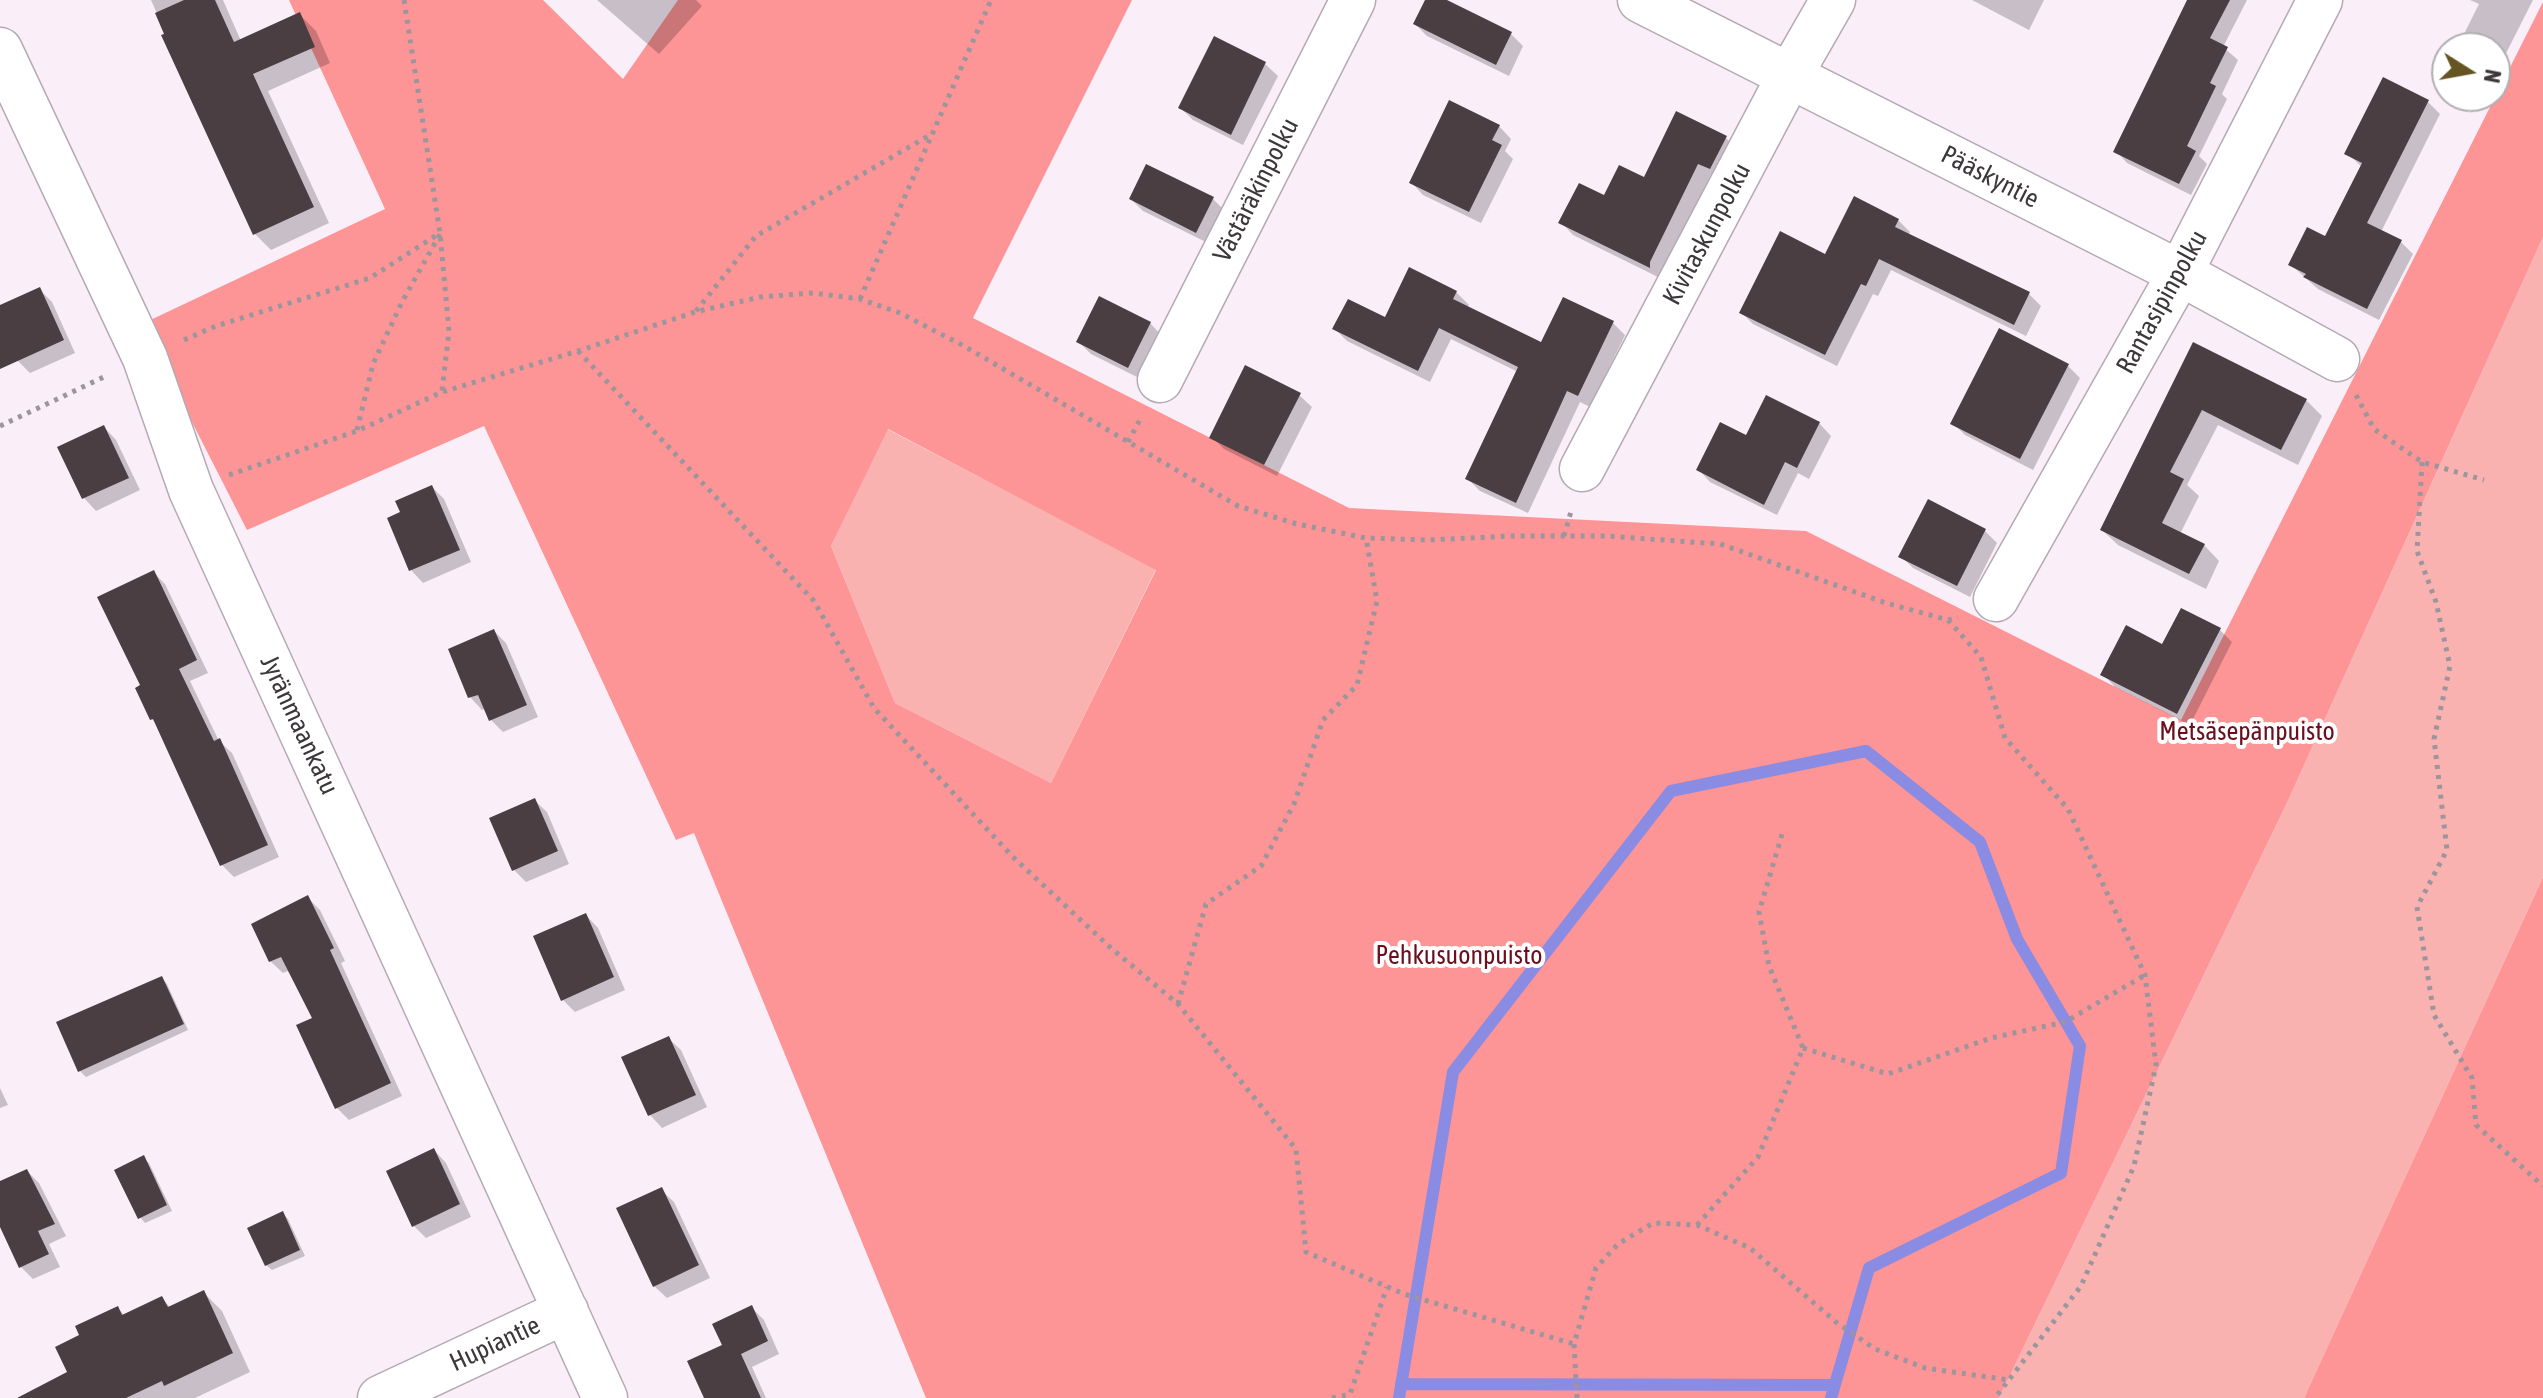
<!DOCTYPE html>
<html>
<head>
<meta charset="utf-8">
<style>
  body { margin:0 }
  #map { position:relative; width:2543px; height:1398px; overflow:hidden; background:#faeef9; font-family:"Asap Condensed",sans-serif }
  canvas { display:block }
  .north { position:absolute; left:2431px; top:32px; width:80px; height:80px; box-sizing:border-box; background:#fff; border:2px solid #b1afb1; border-radius:50%; rotate:101deg; font-size:22px; font-weight:700; line-height:32px; text-align:center; color:#3c373b }
  .north::after { content:''; display:block; margin:auto; width:28px; height:36px; background:#655523; clip-path:polygon(50% 0,100% 100%,50% 72%,0 100%) }
</style>
</head>
<body>
<div id="map">
<canvas width="2543" height="1398"></canvas>
<div class="north">N</div>
</div>
<script>
const g = document.querySelector('canvas').getContext('2d');
g.lineJoin = 'round';
function fill(path, color) { g.fillStyle = color; g.fill(path, 'evenodd'); }
const shape = rows => new Path2D(rows.map(r => 'M' + r).join(''));
function stroke(path, color, width, dash) { g.strokeStyle = color; g.lineWidth = width; g.lineCap = dash ? 'butt' : 'round'; g.setLineDash(dash || []); g.stroke(path); }
function label(font, color, halo, rows, align = 'center') {
  g.font = font + ' "Asap Condensed",sans-serif'; g.lineWidth = 8; g.setLineDash([]); g.textBaseline = 'middle'; g.strokeStyle = halo; g.fillStyle = color; for (const [text, x, y, turn = 0] of rows) {
    g.save(); g.translate(x, y); g.rotate((+turn || 0) * Math.PI / 180); g.textAlign = isNaN(turn) ? turn : align; if (halo) g.strokeText(text, 0, 0); g.fillText(text, 0, 0); g.restore();
  }
}
fill(shape([
  [2543,237,2543,877,2304,1398,1999,1398,2286,805],
  [887,429,1156,569,1051,783,895,703,831,546]
]), '#fab2b1');
fill(shape([
  [289,0,543,0,623,79,678,0,1132,0,973,318,1349,508,1806,531,2181,720,2543,2,2543,237,2286,805,1999,1398,926,1398,694,833,676,840,484,426,247,530,142,324,385,209],
  [888,429,1156,570,1051,783,895,703,831,546],
  [2543,877,2543,1398,2304,1398]
]), '#fd9496');
fill(shape([
  [151,0,223,0,241,41,300,15,316,31,330,63,268,91,329,223,271,250,255,234],
  [597,0,696,0,702,6,659,54],
  [1427,0,1443,0,1511,34,1523,46,1509,76,1427,36,1415,24],
  [1972,0,2044,0,2029,30],
  [2189,0,2247,0,2223,47,2238,60,2222,94,2227,99,2199,156,2207,164,2191,195,2127,163,2116,151],
  [2470,0,2533,0,2495,75,2495,48,2457,48,2479,4],
  [1215,39,1265,64,1278,76,1243,145,1193,120,1181,108],
  [2428,102,2440,114,2381,232,2401,242,2413,254,2379,320,2318,289,2291,265,2325,238,2362,167,2347,153],
  [1499,126,1511,139,1505,151,1513,159,1481,223,1423,195,1411,182],
  [1725,137,1738,150,1723,180,1711,174,1662,279,1573,235,1561,222],
  [1212,198,1225,211,1208,243,1143,211,1131,199],
  [1898,220,1910,232,1908,236,2029,294,2041,306,2026,336,1891,270,1878,296,1873,294,1837,366,1753,324,1741,312,1826,256],
  [40,290,52,302,75,353,30,373,18,361,0,321,0,307],
  [1456,292,1469,305,1467,308,1542,345,1613,323,1625,335,1590,407,1580,402,1528,513,1480,491,1468,479,1518,372,1451,339,1430,382,1347,341,1335,329,1386,320],
  [1150,323,1162,336,1141,379,1091,354,1079,342],
  [2193,345,2306,400,2322,416,2298,465,2218,425,2187,485,2199,496,2180,534,2204,545,2219,561,2206,589,2118,545,2102,530],
  [2068,366,2080,378,2033,470,1965,435,1953,423],
  [1299,395,1312,407,1277,476,1224,449,1212,437],
  [1819,423,1831,436,1809,479,1798,473,1777,515,1710,482,1698,469,1747,437],
  [104,427,116,440,140,490,96,511,84,498],
  [432,487,444,499,471,562,423,583,411,570,390,519,402,514],
  [1984,530,1997,543,1970,597,1913,568,1901,556],
  [153,572,165,584,208,673,190,681,219,741,232,753,279,857,234,877,222,865,158,725,152,719,143,686],
  [2220,630,2232,642,2190,725,2115,687,2103,674,2163,646],
  [494,631,506,643,538,717,503,732,491,720,486,708,482,710,470,697],
  [534,800,547,812,569,864,526,882,514,870],
  [308,898,320,910,345,961,341,963,402,1096,349,1120,337,1108,314,1019,290,970,283,973,270,961],
  [586,915,598,928,625,990,575,1012,562,999],
  [162,978,167,984,188,1030,86,1077,80,1071,59,1024],
  [668,1038,681,1050,707,1107,662,1128,650,1115,623,1058],
  [0,1088,8,1105,0,1108],
  [434,1150,446,1163,471,1217,426,1238,414,1226],
  [143,1158,149,1163,172,1211,145,1223,140,1217],
  [27,1171,39,1183,66,1236,49,1244,60,1267,33,1279,21,1267,0,1222,0,1183],
  [661,1190,674,1202,710,1278,667,1298,654,1286],
  [282,1213,288,1219,305,1256,272,1270,266,1265],
  [204,1293,222,1311,250,1372,195,1398,81,1398,82,1336,118,1308,125,1316,162,1299,171,1308],
  [751,1307,764,1320,779,1354,752,1367,766,1398,707,1398,724,1346]
]), '#0003');
stroke(shape([
  [1401,1384,1835,1385],
  [1399,1398,1453,1072,1671,791,1866,751,1980,842,2017,939,2080,1046,2061,1173,1869,1268,1831,1398]
]), '#8a8be2', 12);
fill(shape([
  [184,0,215,0,234,42,300,12,315,47,253,74,314,207,253,235,161,35,164,34,155,13],
  [1425,0,1447,0,1512,32,1496,65,1413,24],
  [2187,0,2230,0,2210,38,2228,47,2210,83,2216,86,2187,146,2196,151,2179,184,2113,152],
  [1214,36,1266,62,1231,135,1178,108],
  [2383,77,2429,100,2367,223,2402,240,2367,309,2303,277,2306,274,2288,265,2307,227,2325,236,2362,163,2344,154],
  [1449,100,1500,125,1492,140,1502,145,1469,212,1409,183],
  [1676,111,1727,136,1710,169,1698,164,1650,262,1650,268,1558,223,1579,183,1604,195,1619,165,1644,177],
  [1146,164,1214,197,1196,233,1129,199],
  [1854,196,1899,219,1895,227,2030,292,2014,325,1879,259,1866,286,1861,284,1825,355,1739,313,1780,231,1825,254],
  [1409,267,1457,291,1453,299,1541,342,1563,297,1614,321,1578,396,1567,391,1516,503,1465,479,1518,367,1439,328,1418,371,1332,329,1348,299,1385,317],
  [40,287,64,340,0,369,0,305],
  [1099,296,1151,322,1128,368,1076,342],
  [1999,328,2069,364,2020,459,1950,424],
  [2193,342,2307,399,2281,450,2202,410,2170,472,2184,479,2162,523,2205,544,2189,574,2100,530],
  [1245,365,1301,393,1264,465,1209,438],
  [1766,395,1820,422,1797,468,1785,462,1764,505,1696,470,1720,422,1746,435],
  [104,425,129,478,82,499,57,447],
  [432,485,460,550,409,571,387,518,400,512,395,501],
  [1928,499,1986,529,1957,586,1898,557],
  [154,570,197,660,179,669,214,741,220,738,268,845,220,866,153,719,150,720,135,688,140,685,97,597],
  [2181,608,2221,628,2177,714,2100,675,2126,625,2162,644],
  [494,629,527,705,489,721,478,695,468,698,448,649],
  [535,798,558,851,512,871,489,818],
  [308,895,334,948,330,950,391,1083,335,1109,296,1025,312,1018,281,957,269,962,251,924],
  [586,913,614,977,561,1001,533,936],
  [162,976,184,1024,78,1072,56,1022],
  [669,1036,696,1095,648,1116,621,1057],
  [434,1148,460,1204,412,1227,386,1171],
  [144,1155,167,1205,138,1219,114,1170],
  [27,1169,55,1224,38,1231,49,1254,19,1268,0,1227,0,1181],
  [662,1187,699,1265,653,1287,616,1208],
  [283,1211,300,1250,265,1266,247,1228],
  [204,1290,233,1353,164,1386,162,1381,126,1398,17,1398,67,1372,55,1347,79,1335,75,1326,118,1306,122,1315,162,1296,168,1307],
  [752,1305,768,1341,741,1354,761,1398,704,1398,687,1361,722,1345,712,1324]
]), '#4a3e42');
const minor = shape([
  [1640,0,2180,273,2337,359],
  [0,50,145,358,191,490,605,1398],
  [1160,380,1353,0],
  [1582,469,1790,75,1833,0],
  [1996,599,2180,273,2320,0],
  [380,1398,566,1311]
]);
stroke(minor, '#b5a9b3', 47);
stroke(shape([
  [404,0,440,233,449,331,442,391],
  [860,299,991,0],
  [696,311,756,236,930,135],
  [184,340,216,326,370,278,440,233],
  [578,351,814,601,874,708,1013,857,1112,949,1178,1004,1296,1149,1306,1252,1404,1294,1574,1344],
  [2356,395,2374,429,2422,462,2484,480],
  [0,426,106,376],
  [357,430,373,364,402,302,440,234],
  [1128,442,1142,416],
  [2422,462,2417,551,2436,602,2450,666,2434,739,2447,850,2417,907,2434,1015,2472,1078,2476,1125,2543,1186],
  [229,475,357,431,442,392,578,351,695,312,760,297,813,293,860,299,900,313,964,346,1238,506,1297,524,1366,538,1427,540,1511,536,1606,536,1720,544,1886,603,1948,620,1958,618],
  [1564,536,1572,508],
  [1948,620,1981,657,2005,738,2068,809,2145,975,2156,1065,2134,1166,2081,1286,1995,1398],
  [1178,1004,1206,904,1261,866,1294,804,1323,720,1357,685,1377,601,1366,538],
  [1803,1048,1888,1074,1991,1038,2065,1022,2145,975],
  [1697,1225,1758,1157,1803,1048,1769,966,1759,912,1783,831],
  [1332,1398,1350,1394,1387,1287],
  [1577,1398,1574,1344,1596,1268,1618,1244,1653,1223,1697,1225,1750,1248,1836,1322,1875,1349,1925,1368,2009,1380]
]), '#9d959c', 5, [4, 6]);
stroke(minor, '#fff', 44);
label('26px', '#3c373b', '#fff', [
  ["Pääskyntie",1990,177,27],
  ["Västäräkinpolku",1256,190,-63],
  ["Kivitaskunpolku",1707,234,-62],
  ["Rantasipinpolku",2162,302,-61],
  ["Jyränmaankatu",299,725,65],
  ["Hupiantie",495,1344,-25]
]);
label('26px', '#6c0e1d', '#fff', [
  ["Metsäsepänpuisto",2247,732],
  ["Pehkusuonpuisto",1459,956]
]);
</script>
</body>
</html>
